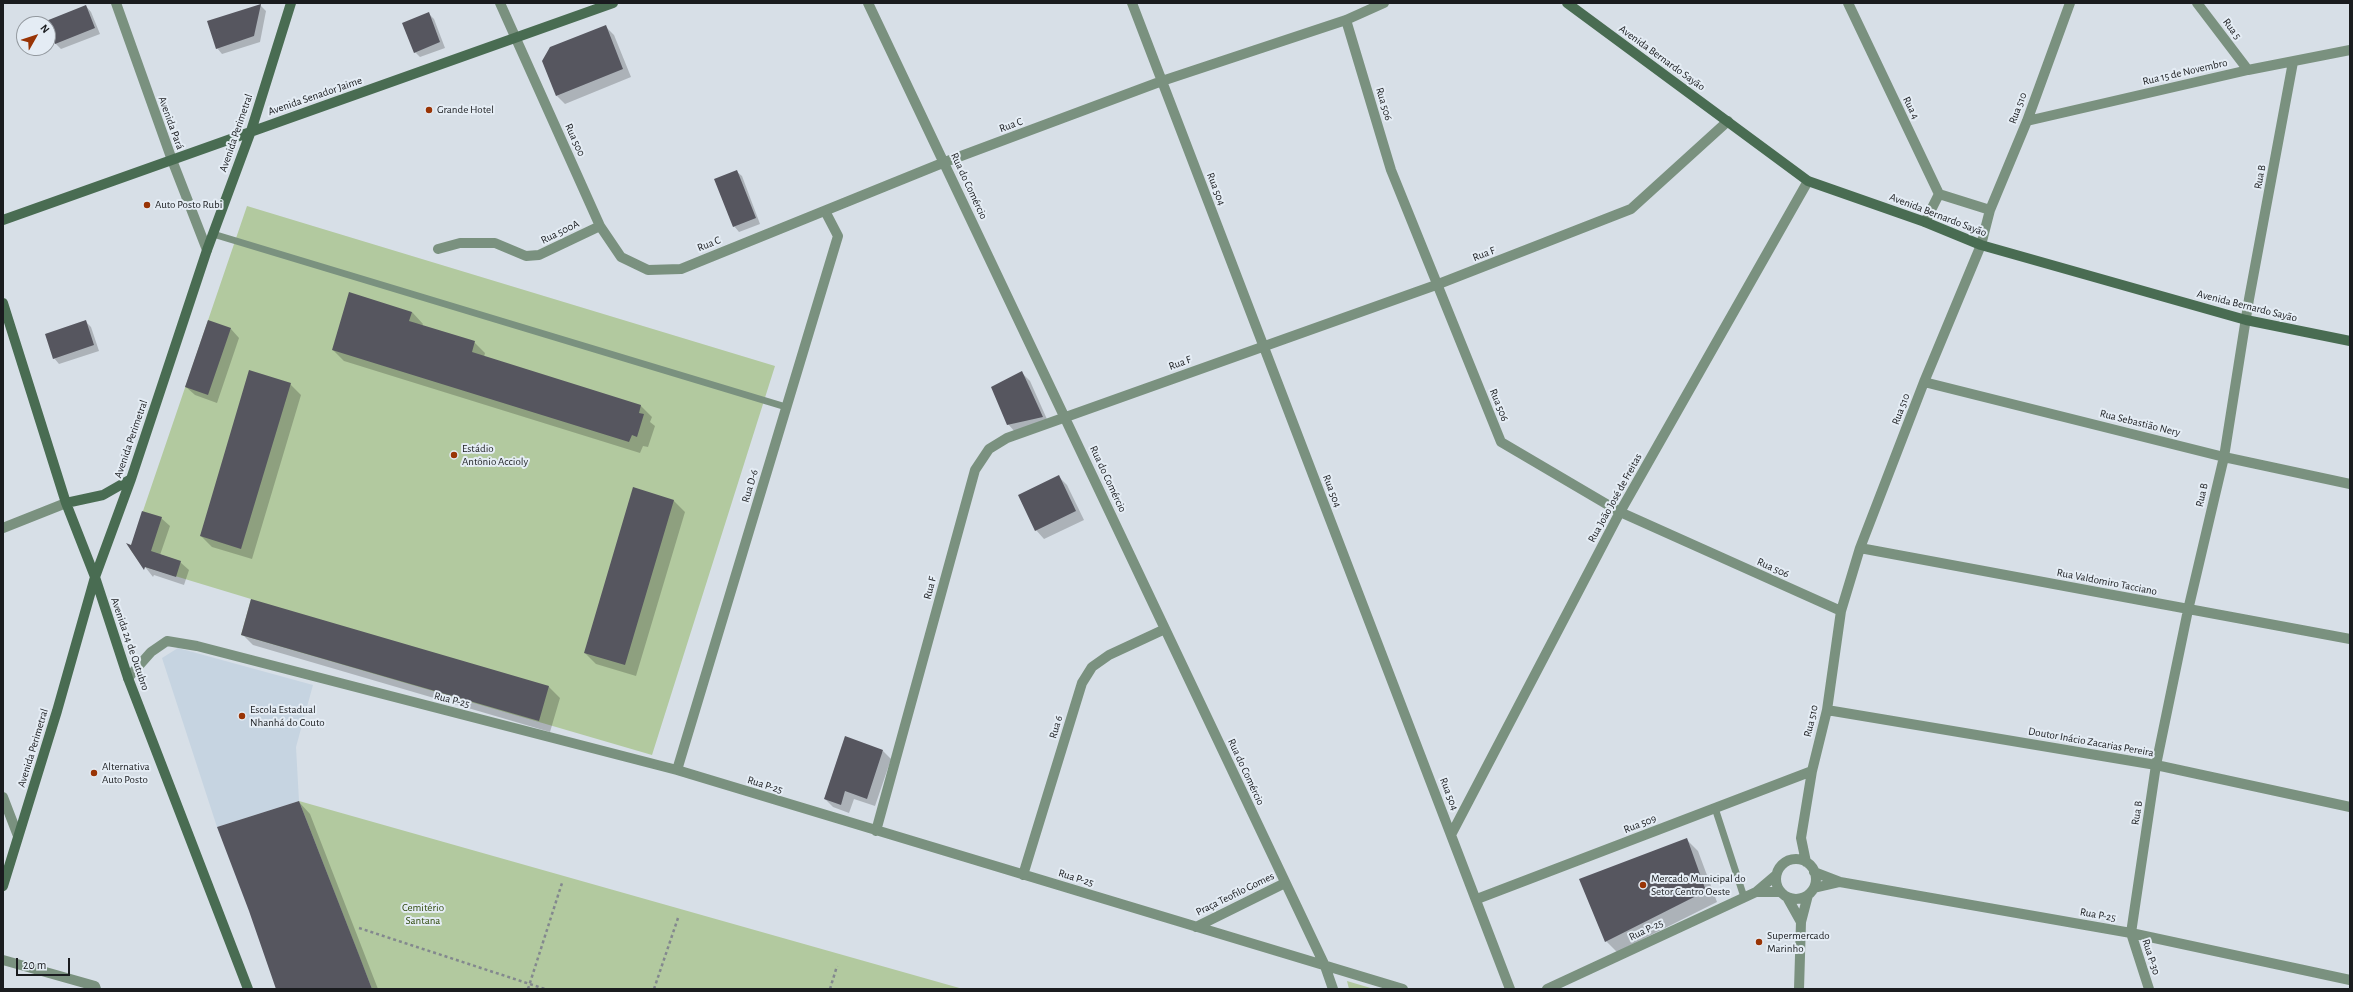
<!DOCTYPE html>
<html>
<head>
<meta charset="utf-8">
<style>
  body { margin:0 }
  #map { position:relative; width:2353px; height:992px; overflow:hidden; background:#d7dfe7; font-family:"Alegreya Sans",sans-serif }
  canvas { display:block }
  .frame { position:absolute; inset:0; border:4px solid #1a1c1f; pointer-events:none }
  .north { position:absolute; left:16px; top:16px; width:40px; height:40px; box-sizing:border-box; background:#e4ecf4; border:1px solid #93999f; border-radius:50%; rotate:51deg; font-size:11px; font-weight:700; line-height:16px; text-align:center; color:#1a1c1f }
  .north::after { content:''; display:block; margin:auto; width:14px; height:18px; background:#993405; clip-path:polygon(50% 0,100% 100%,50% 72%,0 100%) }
  .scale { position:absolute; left:16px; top:958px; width:54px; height:18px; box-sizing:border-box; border:2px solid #1a1c1f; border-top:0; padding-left:5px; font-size:12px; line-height:14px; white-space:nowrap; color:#1a1c1f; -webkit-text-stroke:3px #e4ecf4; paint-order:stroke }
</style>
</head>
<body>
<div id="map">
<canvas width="2353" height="992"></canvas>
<div class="frame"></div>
<div class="north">N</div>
<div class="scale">20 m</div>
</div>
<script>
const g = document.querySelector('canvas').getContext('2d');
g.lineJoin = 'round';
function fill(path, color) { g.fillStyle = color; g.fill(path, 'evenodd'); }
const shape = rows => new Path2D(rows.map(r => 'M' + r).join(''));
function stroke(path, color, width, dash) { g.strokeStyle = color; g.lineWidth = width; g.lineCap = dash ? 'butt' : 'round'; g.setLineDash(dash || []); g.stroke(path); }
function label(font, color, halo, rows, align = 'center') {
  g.font = font + ' "Alegreya Sans",sans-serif'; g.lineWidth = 4; g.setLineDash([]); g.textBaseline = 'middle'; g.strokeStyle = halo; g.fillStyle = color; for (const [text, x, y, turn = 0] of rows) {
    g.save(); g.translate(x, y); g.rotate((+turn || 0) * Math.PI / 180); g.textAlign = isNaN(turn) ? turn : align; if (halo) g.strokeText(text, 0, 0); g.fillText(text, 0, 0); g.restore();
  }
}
fill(shape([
  [178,648,313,685,296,747,299,801,217,827,162,658]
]), '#c6d4e1');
fill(shape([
  [247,206,775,366,652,755,241,635,251,599,142,566,130,549],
  [299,801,963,989,372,989],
  [1347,981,1374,989,1349,989]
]), '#b2c99f');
fill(shape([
  [260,5,266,11,260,42,222,54,217,48],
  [86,6,91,12,100,34,61,49,55,43],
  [429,14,434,19,445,48,420,57,415,52],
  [605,26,614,35,631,77,565,104,557,96],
  [736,171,742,176,760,224,739,232,734,226],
  [412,312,423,324,422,326,474,342,485,353,484,357,641,406,652,417,650,422,655,426,648,447,643,446,640,453,344,361,333,350],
  [85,321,91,327,99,351,59,364,54,358],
  [231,329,239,338,217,403,195,395,186,387],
  [1022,373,1030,381,1050,426,1016,433,1008,424],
  [290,384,301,395,252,559,212,547,201,536],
  [1059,477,1067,485,1084,520,1044,539,1036,530],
  [634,488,674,501,685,512,636,676,596,664,585,653],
  [161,518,170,526,160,555,180,562,189,570,184,585,154,575,153,577,128,545,132,546],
  [242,634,549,687,560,698,550,732,253,645],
  [883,751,891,759,875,806,854,799,849,813,833,807,825,799],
  [299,802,310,814,378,989,278,989,250,911],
  [1687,840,1698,851,1717,902,1617,952,1606,941]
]), '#0003');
fill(shape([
  [261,4,254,36,216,49,207,21],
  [86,5,95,28,55,44,46,21],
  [429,12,440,42,414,53,402,23],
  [606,25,623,69,556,96,542,61,550,47],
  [737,170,756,218,733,227,714,179],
  [349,292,412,312,409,321,475,341,472,352,641,405,639,413,644,414,637,437,632,435,629,442,332,350],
  [86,320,94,345,53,359,45,334],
  [208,320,231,328,208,395,185,387],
  [249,370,291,383,241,549,200,536],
  [1022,371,1043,417,1007,425,991,387],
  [1059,475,1076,511,1035,531,1018,495],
  [633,487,674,500,625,665,584,653],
  [142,511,162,517,151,551,181,561,176,577,145,567,144,570,126,543,131,545],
  [251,599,549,686,539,721,241,635],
  [845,736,883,750,867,799,845,791,841,805,824,799],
  [299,801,359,955,372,989,276,989,249,911,217,827],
  [1687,838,1706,891,1605,942,1579,879]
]), '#56565f');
stroke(shape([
  [359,928,545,989],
  [528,989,562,883],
  [654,989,678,918],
  [830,989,837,966]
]), '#83888e', 2.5, [3, 3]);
stroke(shape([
  [213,234,786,407],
  [1715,808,1744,897]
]), '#7a917f', 7);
stroke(shape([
  [116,3,172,160,207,250],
  [500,3,600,226,621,257,648,270,681,269,945,162,1162,81,1346,20,1384,3],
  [868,3,1325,966,1333,989],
  [1132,3,1510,989],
  [1848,3,1939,194,1925,222],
  [2197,3,2248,70],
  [1346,20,1391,170,1501,442,1620,512,1841,611],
  [2027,121,2248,70,2350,50],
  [1939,194,1990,210],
  [438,249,460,243,495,243,526,256,539,255,600,226],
  [1924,382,2224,457,2350,484],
  [3,528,66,503],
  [1860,548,2350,639],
  [128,678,151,652,167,641,197,646,677,770,1403,989],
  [1827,710,2156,765,2350,807],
  [677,770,838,236,825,211],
  [3,797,18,836],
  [876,831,975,470,989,449,1007,438,1436,285,1631,209,1728,121],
  [1452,833,1620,512,1808,181],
  '1776 879a20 20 0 1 1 40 0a20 20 0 1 1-40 0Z',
  [1806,862,1801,838,1812,771,1827,710,1841,611,1860,548,1924,382,1981,245,1990,210,2027,121,2070,3],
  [1814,872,1840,882,2131,933,2350,980],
  [1023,875,1082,683,1092,667,1109,655,1165,629],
  [1814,888,1840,882],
  [1756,892,1780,892],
  [1787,897,1801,922],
  [1477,899,1812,771],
  [1196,927,1285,883],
  [3,960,95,986,96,989],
  [1547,989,1756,892,1776,875],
  [1799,989,1801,922,1808,895],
  [2149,989,2131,933,2156,765,2188,610,2224,457,2249,299,2293,62]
]), '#7a917f', 10);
stroke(shape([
  [1567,3,1808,181,1925,222,1981,245,2246,320,2350,341],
  [3,220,613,3],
  [3,303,66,503,95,577,128,678,248,989],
  [66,503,103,495,131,479],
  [3,886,57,711,95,577,131,479,207,250,251,131,291,3]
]), '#496c52', 10);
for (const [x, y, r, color] of [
  [429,110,4,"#993405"],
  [147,205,4,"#993405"],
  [454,455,4,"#993405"],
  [242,716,4,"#993405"],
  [94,773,4,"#993405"],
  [1643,885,4,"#993405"],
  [1759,942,4,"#993405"]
]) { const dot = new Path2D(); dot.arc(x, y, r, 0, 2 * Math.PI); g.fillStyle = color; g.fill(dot); stroke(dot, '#e4ecf4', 1.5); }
label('11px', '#1a1c1f', '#e4ecf4', [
  ["Rua 5",2232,29,53],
  ["Avenida Bernardo Sayão",1662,58,36],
  ["Rua 15 de Novembro",2185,72,-13],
  ["Avenida Senador Jaime",315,96,-19],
  ["Rua 506",1384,104,73],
  ["Rua 4",1911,108,64],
  ["Rua 510",2018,108,-69],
  ["Avenida Pará",171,123,70],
  ["Rua C",1011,125,-20],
  ["Avenida Perimetral",236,133,-71],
  ["Rua 500",575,140,66],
  ["Rua B",2260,177,-79],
  ["Rua do Comércio",969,186,65],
  ["Rua 504",1216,189,69],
  ["Avenida Bernardo Sayão",1938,215,21],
  ["Rua 500A",560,232,-26],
  ["Rua C",709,244,-22],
  ["Rua F",1484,254,-21],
  ["Avenida Bernardo Sayão",2247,306,14],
  ["Rua F",1180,363,-20],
  ["Rua 506",1499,405,68],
  ["Rua 510",1901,409,-69],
  ["Rua Sebastião Nery",2140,423,14],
  ["Avenida Perimetral",131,439,-71],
  ["Rua do Comércio",1108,479,65],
  ["Rua D-6",750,486,-73],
  ["Rua 504",1332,491,69],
  ["Rua B",2202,495,-77],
  ["Rua João José de Freitas",1615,498,-61],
  ["Rua 506",1773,568,24],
  ["Rua Valdomiro Tacciano",2107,582,11],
  ["Rua F",930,588,-75],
  ["Avenida 24 de Outubro",130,644,71],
  ["Rua P-25",452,700,14],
  ["Rua 510",1811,721,-77],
  ["Rua 6",1056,727,-73],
  ["Doutor Inácio Zacarias Pereira",2091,742,10],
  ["Avenida Perimetral",33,748,-73],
  ["Rua do Comércio",1246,772,65],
  ["Rua P-25",765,785,17],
  ["Rua 504",1449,794,69],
  ["Rua B",2137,813,-81],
  ["Rua 509",1640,824,-21],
  ["Rua P-25",1076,878,17],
  ["Praça Teofilo Gomes",1235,894,-26],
  ["Rua P-25",2098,915,10],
  ["Rua P-25",1646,930,-25],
  ["Rua P-30",2151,957,72]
]);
label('11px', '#1a1c1f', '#e4ecf4', [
  ["Grande Hotel",437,110],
  ["Auto Posto Rubi",155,205],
  ["Estádio",462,449],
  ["Antônio Accioly",462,462],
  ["Escola Estadual",250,710],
  ["Nhanhá do Couto",250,723],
  ["Alternativa",102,767],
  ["Auto Posto",102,780],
  ["Mercado Municipal do",1651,879],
  ["Setor Centro Oeste",1651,892],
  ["Supermercado",1767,936],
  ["Marinho",1767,949]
], 'left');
label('11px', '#2e490b', '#e4ecf4', [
  ["Cemitério",423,908],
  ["Santana",423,921]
]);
</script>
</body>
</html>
